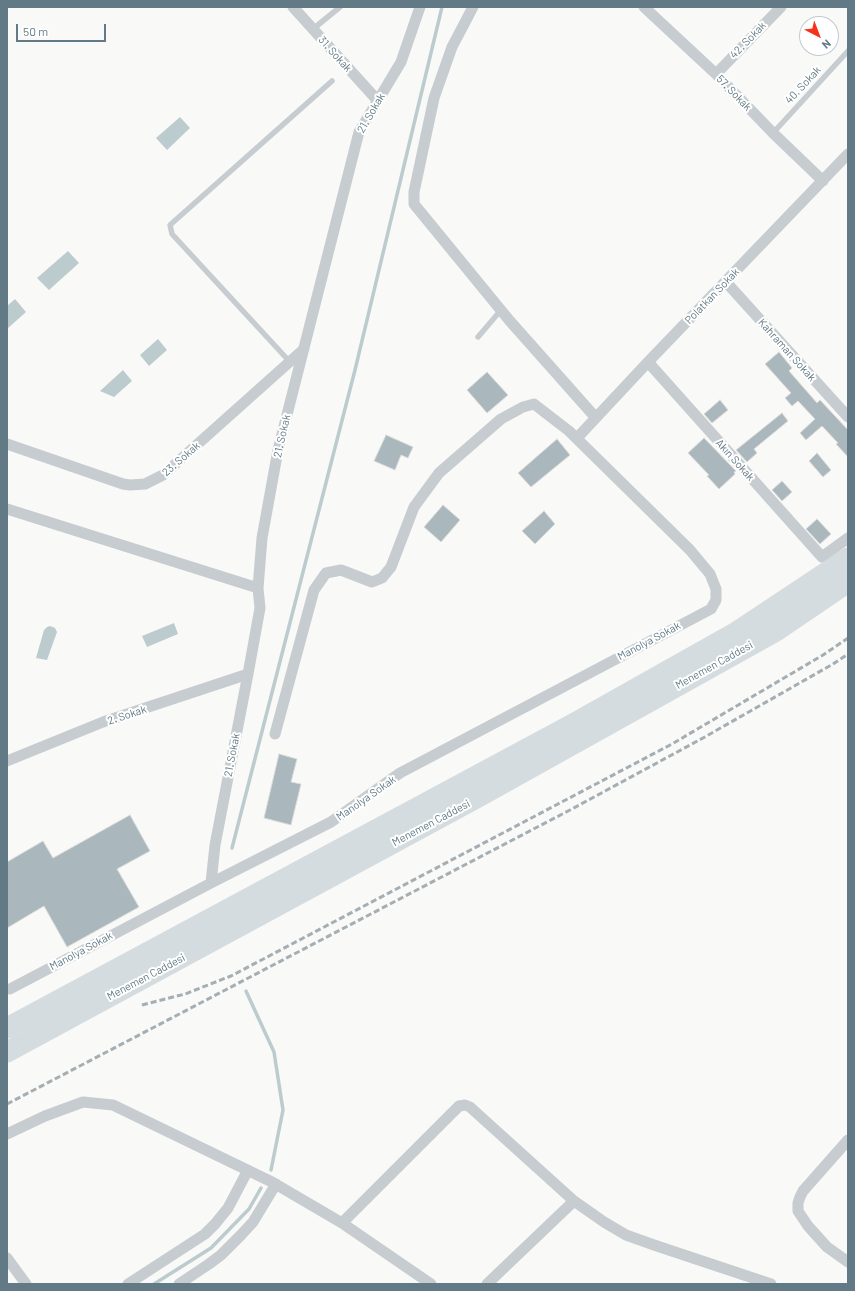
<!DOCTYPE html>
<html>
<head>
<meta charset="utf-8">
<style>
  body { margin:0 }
  #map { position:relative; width:855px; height:1291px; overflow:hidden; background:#f9f9f7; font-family:Barlow,sans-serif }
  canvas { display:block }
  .frame { position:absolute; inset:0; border:8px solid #617a85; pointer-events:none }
  .north { position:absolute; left:799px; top:16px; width:40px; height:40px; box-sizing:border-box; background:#fff; border:1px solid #c0cace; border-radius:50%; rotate:138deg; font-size:11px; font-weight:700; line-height:16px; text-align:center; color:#617a85 }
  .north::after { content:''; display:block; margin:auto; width:14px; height:18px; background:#f5331c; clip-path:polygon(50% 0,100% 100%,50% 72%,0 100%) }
  .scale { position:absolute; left:16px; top:24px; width:90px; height:18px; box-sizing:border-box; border:2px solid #617a85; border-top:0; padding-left:5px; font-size:12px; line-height:14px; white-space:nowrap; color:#617a85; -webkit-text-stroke:3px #fff; paint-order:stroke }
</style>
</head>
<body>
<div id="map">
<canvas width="855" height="1291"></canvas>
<div class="frame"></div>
<div class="north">N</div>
<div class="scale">50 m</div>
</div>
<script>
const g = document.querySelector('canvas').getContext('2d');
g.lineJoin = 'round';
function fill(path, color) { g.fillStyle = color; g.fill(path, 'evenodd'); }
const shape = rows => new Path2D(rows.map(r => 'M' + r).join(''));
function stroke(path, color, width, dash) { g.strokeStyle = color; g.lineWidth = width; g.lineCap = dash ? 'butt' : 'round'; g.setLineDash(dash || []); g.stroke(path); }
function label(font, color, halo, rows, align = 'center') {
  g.font = font + ' Barlow,sans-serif'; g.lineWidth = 4; g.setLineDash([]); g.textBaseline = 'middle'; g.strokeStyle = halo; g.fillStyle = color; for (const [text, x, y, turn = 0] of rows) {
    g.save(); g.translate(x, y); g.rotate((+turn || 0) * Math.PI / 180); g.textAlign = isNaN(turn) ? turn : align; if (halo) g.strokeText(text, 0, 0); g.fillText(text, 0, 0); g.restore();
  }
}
fill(shape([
  [180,117,190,128,167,150,156,138],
  [68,251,79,263,49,290,37,278],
  [15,299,26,312,7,329,7,306],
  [158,339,167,350,149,366,140,355],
  [123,370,132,381,114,397,100,391],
  [174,623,178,634,147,647,142,636],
  [50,626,55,628,57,632,47,660,36,658,44,630,47,627]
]), '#bcccce');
stroke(shape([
  [232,848,355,370,442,7],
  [246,991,274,1052,283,1110,271,1170],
  [154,1284,211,1248,249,1209,261,1188]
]), '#bcccce', 3.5);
const building = shape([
  [779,352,792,368,789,371,817,403,820,400,848,430,848,457,836,444,838,443,822,426,806,440,800,433,815,419,798,401,792,406,785,398,791,393,765,364,779,352],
  [487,372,508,395,487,413,467,390,487,372],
  [720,400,728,410,712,423,704,414,720,400],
  [782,413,788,421,754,449,757,453,747,462,736,450,782,413],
  [386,435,413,447,408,458,401,455,395,470,374,461,386,435],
  [704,438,736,471,734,472,735,474,719,489,707,476,709,475,688,453,704,438],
  [557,439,570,455,531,487,518,473,557,439],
  [817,453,831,470,823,477,809,461,817,453],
  [782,481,792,492,782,501,772,490,782,481],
  [443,505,460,520,441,542,424,527,443,505],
  [544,511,555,524,535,544,522,531,544,511],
  [817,519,831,534,820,544,806,529,817,519],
  [279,754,297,759,291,782,301,784,291,825,264,818,279,754],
  [130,815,150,851,117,869,139,907,67,947,44,906,7,928,7,862,43,841,53,858,130,815]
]);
fill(building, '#aab7bc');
stroke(building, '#dbdbd9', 1);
stroke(shape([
  [313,29,340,7],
  [773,133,848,51],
  [478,337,501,310],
  [290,362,172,234,170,225,332,81]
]), '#c6cccf', 5.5);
stroke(shape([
  [293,7,378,101],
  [473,7,452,47,434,98,414,192,414,204,509,320,596,418],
  [644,7,716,74,773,133,823,181],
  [716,74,781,7],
  [726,282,848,417],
  [648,362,822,557,848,538],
  [577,438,648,362,848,154],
  [7,444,123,484,130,485,145,484,163,475,304,349],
  [7,509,258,588],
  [7,761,103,722,248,674],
  [211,883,215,845,248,674,260,608,258,588,262,538,278,450,359,132,401,62,420,7],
  [10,989,211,883,331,822,400,773,711,609,716,600,716,589,710,574,690,550,569,431,534,404,523,407,501,419,439,473,414,507,391,567,382,578,372,582,341,570,326,573,314,590,275,734],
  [7,1134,45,1116,83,1102,113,1105,272,1182,342,1223,431,1284],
  [848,1140,803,1191,800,1197,798,1203,798,1211,808,1226,827,1247,848,1262],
  [342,1223,459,1106,465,1105,470,1107,574,1201,604,1222,626,1235,654,1245,771,1284],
  [7,1258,26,1284],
  [128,1284,205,1234,215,1224,228,1208,248,1170],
  [179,1284,209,1264,221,1255,241,1235,253,1222,276,1184],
  [487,1284,574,1201]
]), '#c6cccf', 11);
stroke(shape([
  [7,1028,573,724,735,633,848,558],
  [7,1052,480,796,776,631,848,582]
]), '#d5dcdf', 21);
stroke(shape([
  [142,1005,185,994,231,976,672,744,823,655,848,638],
  [7,1104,570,810,703,738,833,664,848,654]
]), '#a4aeb3', 3, [6, 3]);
label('11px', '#617a85', '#fff', [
  ["42. Sokak",748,40,-46],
  ["31. Sokak",335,54,48],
  ["40. Sokak",803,85,-47],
  ["57. Sokak",734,93,46],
  ["21. Sokak",371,113,-60],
  ["Polatkan Sokak",712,296,-46],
  ["Kahraman Sokak",787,350,48],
  ["21. Sokak",282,436,-77],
  ["23. Sokak",181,459,-41],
  ["Akın Sokak",735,460,48],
  ["Manolya Sokak",649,641,-28],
  ["Menemen Caddesi",714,665,-29],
  ["2. Sokak",127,715,-18],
  ["21. Sokak",232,755,-79],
  ["Manolya Sokak",366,798,-35],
  ["Menemen Caddesi",431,823,-28],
  ["Manolya Sokak",81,951,-28],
  ["Menemen Caddesi",146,977,-28]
]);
</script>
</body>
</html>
